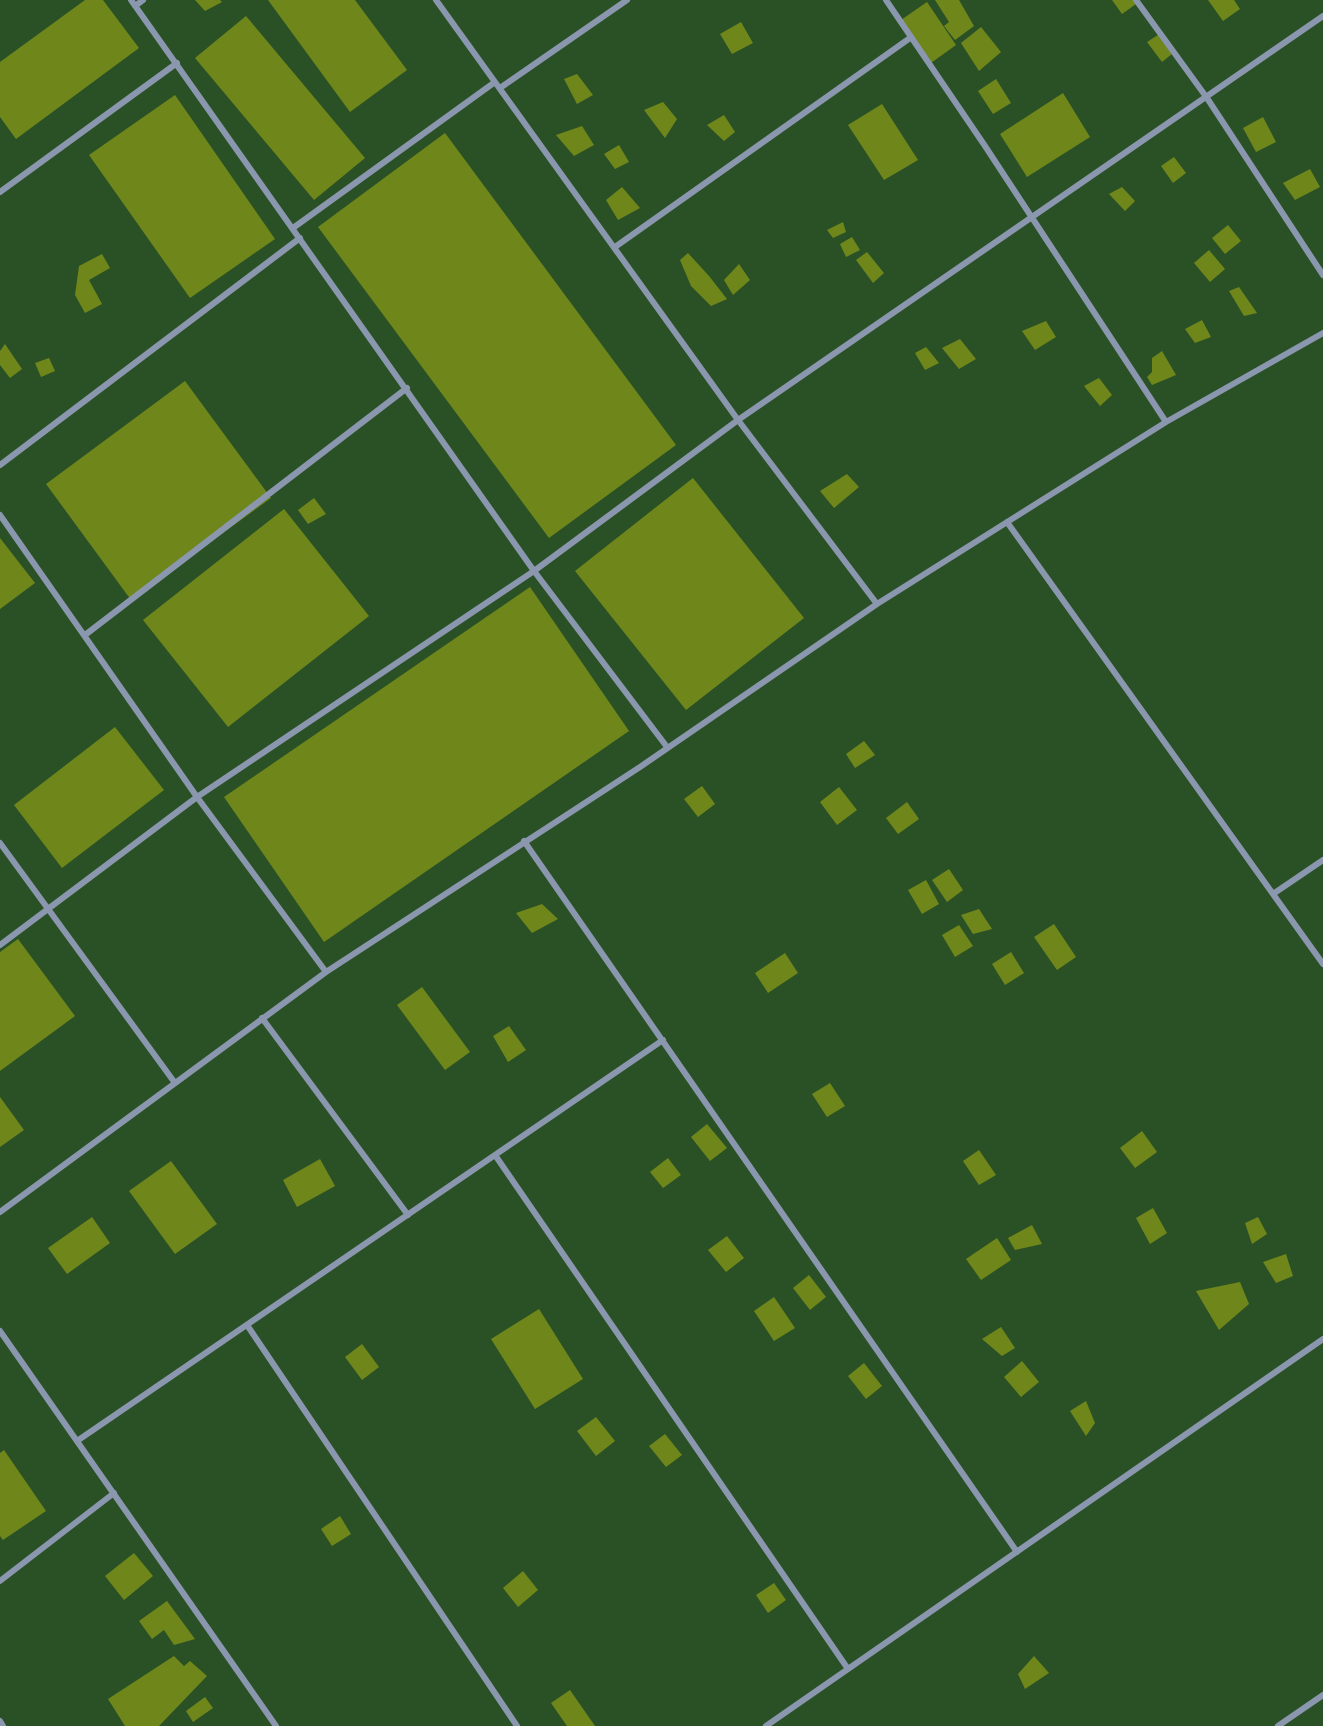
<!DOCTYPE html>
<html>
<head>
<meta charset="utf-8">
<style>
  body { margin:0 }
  canvas { display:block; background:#2a5125 }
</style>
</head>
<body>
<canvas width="1323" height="1726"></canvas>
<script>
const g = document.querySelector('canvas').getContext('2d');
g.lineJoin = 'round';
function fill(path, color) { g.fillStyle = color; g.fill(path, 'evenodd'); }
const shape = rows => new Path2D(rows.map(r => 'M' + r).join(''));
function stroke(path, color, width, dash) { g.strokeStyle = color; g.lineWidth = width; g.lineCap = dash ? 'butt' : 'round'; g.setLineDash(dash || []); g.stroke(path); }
fill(shape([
  [85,0,103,0,139,48,16,139,0,117,0,62],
  [195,0,220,0,222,2,205,11],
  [268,0,355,0,407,70,350,112],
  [935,0,959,0,974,26,955,40,944,26,949,22],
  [1112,0,1133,0,1136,4,1122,14],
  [1208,0,1234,0,1240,9,1223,21],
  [927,2,956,45,931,63,901,20],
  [246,16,365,158,314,200,195,58],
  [741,22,753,43,732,54,720,34],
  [981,27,1001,52,979,71,961,43],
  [1158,35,1172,54,1162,62,1147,42],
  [577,74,593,95,577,104,564,79],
  [996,79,1011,103,993,114,978,91],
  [1063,93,1090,137,1027,177,1000,134],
  [175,95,275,239,190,298,89,155],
  [663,102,677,119,665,138,644,110],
  [882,104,918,160,884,180,848,125],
  [724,115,735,132,724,141,707,125],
  [1263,117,1276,142,1256,152,1243,128],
  [582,126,594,145,574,156,556,135],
  [445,133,676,445,549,538,318,227],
  [619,145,629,162,615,169,604,154],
  [1174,157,1186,173,1173,183,1161,166],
  [1310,169,1320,187,1295,200,1283,183],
  [622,187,640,208,618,220,606,200],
  [1122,187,1135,201,1125,211,1109,194],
  [843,222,846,232,833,238,827,230],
  [1228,225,1241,241,1225,254,1212,238],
  [852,237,860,250,846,257,840,244],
  [1209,250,1225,269,1210,282,1194,263],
  [867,252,884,273,873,283,856,260],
  [688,253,709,276,727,299,711,306,691,286,680,260],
  [102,254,110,268,89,280,102,304,85,313,75,295,79,266],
  [739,264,750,280,733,295,724,280],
  [1239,287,1257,313,1244,316,1229,291],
  [1202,320,1211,337,1195,343,1185,329],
  [1046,321,1056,337,1035,350,1022,331],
  [960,339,976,359,959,369,942,348],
  [5,344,22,369,10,378,0,365,0,351],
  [926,347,939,363,925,370,915,353],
  [1162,351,1176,375,1152,385,1147,377,1152,372,1152,358],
  [49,358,55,371,41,377,35,363],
  [1099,378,1112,395,1100,406,1084,386],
  [185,381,271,498,131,600,46,484],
  [847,474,859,487,834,508,820,491],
  [693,478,804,618,686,710,575,571],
  [314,498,326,514,308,524,298,510],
  [284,509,369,616,228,727,143,620],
  [0,538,35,583,0,609],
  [530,587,629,731,324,942,224,797],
  [115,727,164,790,62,868,14,805],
  [864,741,875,755,855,768,846,754],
  [702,786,715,804,698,817,684,799],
  [839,787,857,810,837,825,820,802],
  [907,802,919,819,898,834,886,818],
  [949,869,963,890,947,902,932,880],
  [926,880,939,904,922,914,908,890],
  [542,904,558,919,532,933,516,913],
  [979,909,992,929,973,934,961,915],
  [1054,924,1076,957,1057,970,1034,937],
  [959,925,973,946,955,957,942,935],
  [18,939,75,1016,0,1071,0,952],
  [1011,952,1024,973,1005,985,992,964],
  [785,953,798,973,768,993,755,973],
  [422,987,470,1052,445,1070,397,1005],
  [509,1026,526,1050,508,1062,493,1036],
  [830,1083,845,1106,827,1117,812,1094],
  [0,1097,24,1130,0,1147],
  [707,1124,727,1148,710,1161,691,1137],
  [1142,1131,1157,1152,1135,1168,1120,1148],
  [979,1150,996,1175,979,1185,963,1161],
  [668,1158,681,1175,663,1188,650,1172],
  [320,1159,335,1186,297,1207,283,1180],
  [171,1161,217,1224,175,1254,129,1191],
  [1153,1208,1167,1233,1150,1244,1136,1218],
  [92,1217,110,1243,67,1274,48,1248],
  [1258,1217,1267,1234,1252,1244,1245,1223],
  [1032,1225,1042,1244,1015,1250,1008,1238],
  [727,1236,744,1258,726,1272,708,1250],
  [997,1238,1011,1260,981,1280,966,1259],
  [1286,1254,1293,1276,1276,1283,1263,1262],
  [809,1275,826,1297,810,1310,793,1288],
  [1240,1282,1249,1304,1219,1330,1196,1291],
  [774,1297,795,1328,774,1341,754,1311],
  [539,1309,583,1379,535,1409,491,1339],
  [1001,1327,1015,1348,1002,1356,982,1339],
  [362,1344,379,1367,362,1380,345,1357],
  [1022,1361,1039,1382,1021,1397,1004,1377],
  [864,1363,882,1386,866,1399,848,1376],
  [1086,1401,1095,1423,1086,1436,1070,1411],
  [596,1417,615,1441,596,1456,577,1431],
  [665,1434,682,1455,666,1467,649,1446],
  [4,1450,46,1511,3,1540,0,1536,0,1453],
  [340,1516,351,1534,332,1546,321,1529],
  [134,1553,153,1576,124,1600,105,1576],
  [523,1571,538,1590,518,1607,503,1588],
  [774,1583,786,1600,768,1613,756,1595],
  [167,1601,195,1639,174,1645,164,1630,152,1639,139,1621],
  [174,1656,184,1666,190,1661,207,1676,159,1726,125,1726,108,1699],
  [1034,1656,1049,1673,1025,1689,1018,1674],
  [570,1690,595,1726,567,1726,551,1703],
  [205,1697,213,1708,193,1722,186,1711]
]), '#6f861b');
stroke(shape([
  [131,0,534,571,667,747],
  [436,0,738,420,877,604],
  [886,0,985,146,1166,422],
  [1136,0,1207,98,1323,275],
  [135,6,143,0],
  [500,88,627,0],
  [0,192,177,63],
  [293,228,495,82],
  [615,247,910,38],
  [0,465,300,238],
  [0,515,197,797,326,972],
  [1007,522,1323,964],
  [85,635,407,388],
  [524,841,1017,1552],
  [0,843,175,1083],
  [1273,894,1323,860],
  [0,945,197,797,534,571,738,420,1323,16],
  [262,1018,408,1215],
  [495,1155,848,1669],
  [0,1212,326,972,640,767,877,604,1166,422,1323,333],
  [247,1325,517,1726],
  [0,1331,276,1726],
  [77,1441,663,1040],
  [0,1581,114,1493],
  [0,1721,3,1726],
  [766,1726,1323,1339],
  [1278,1726,1323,1695]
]), '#8a97ae', 6);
</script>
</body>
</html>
